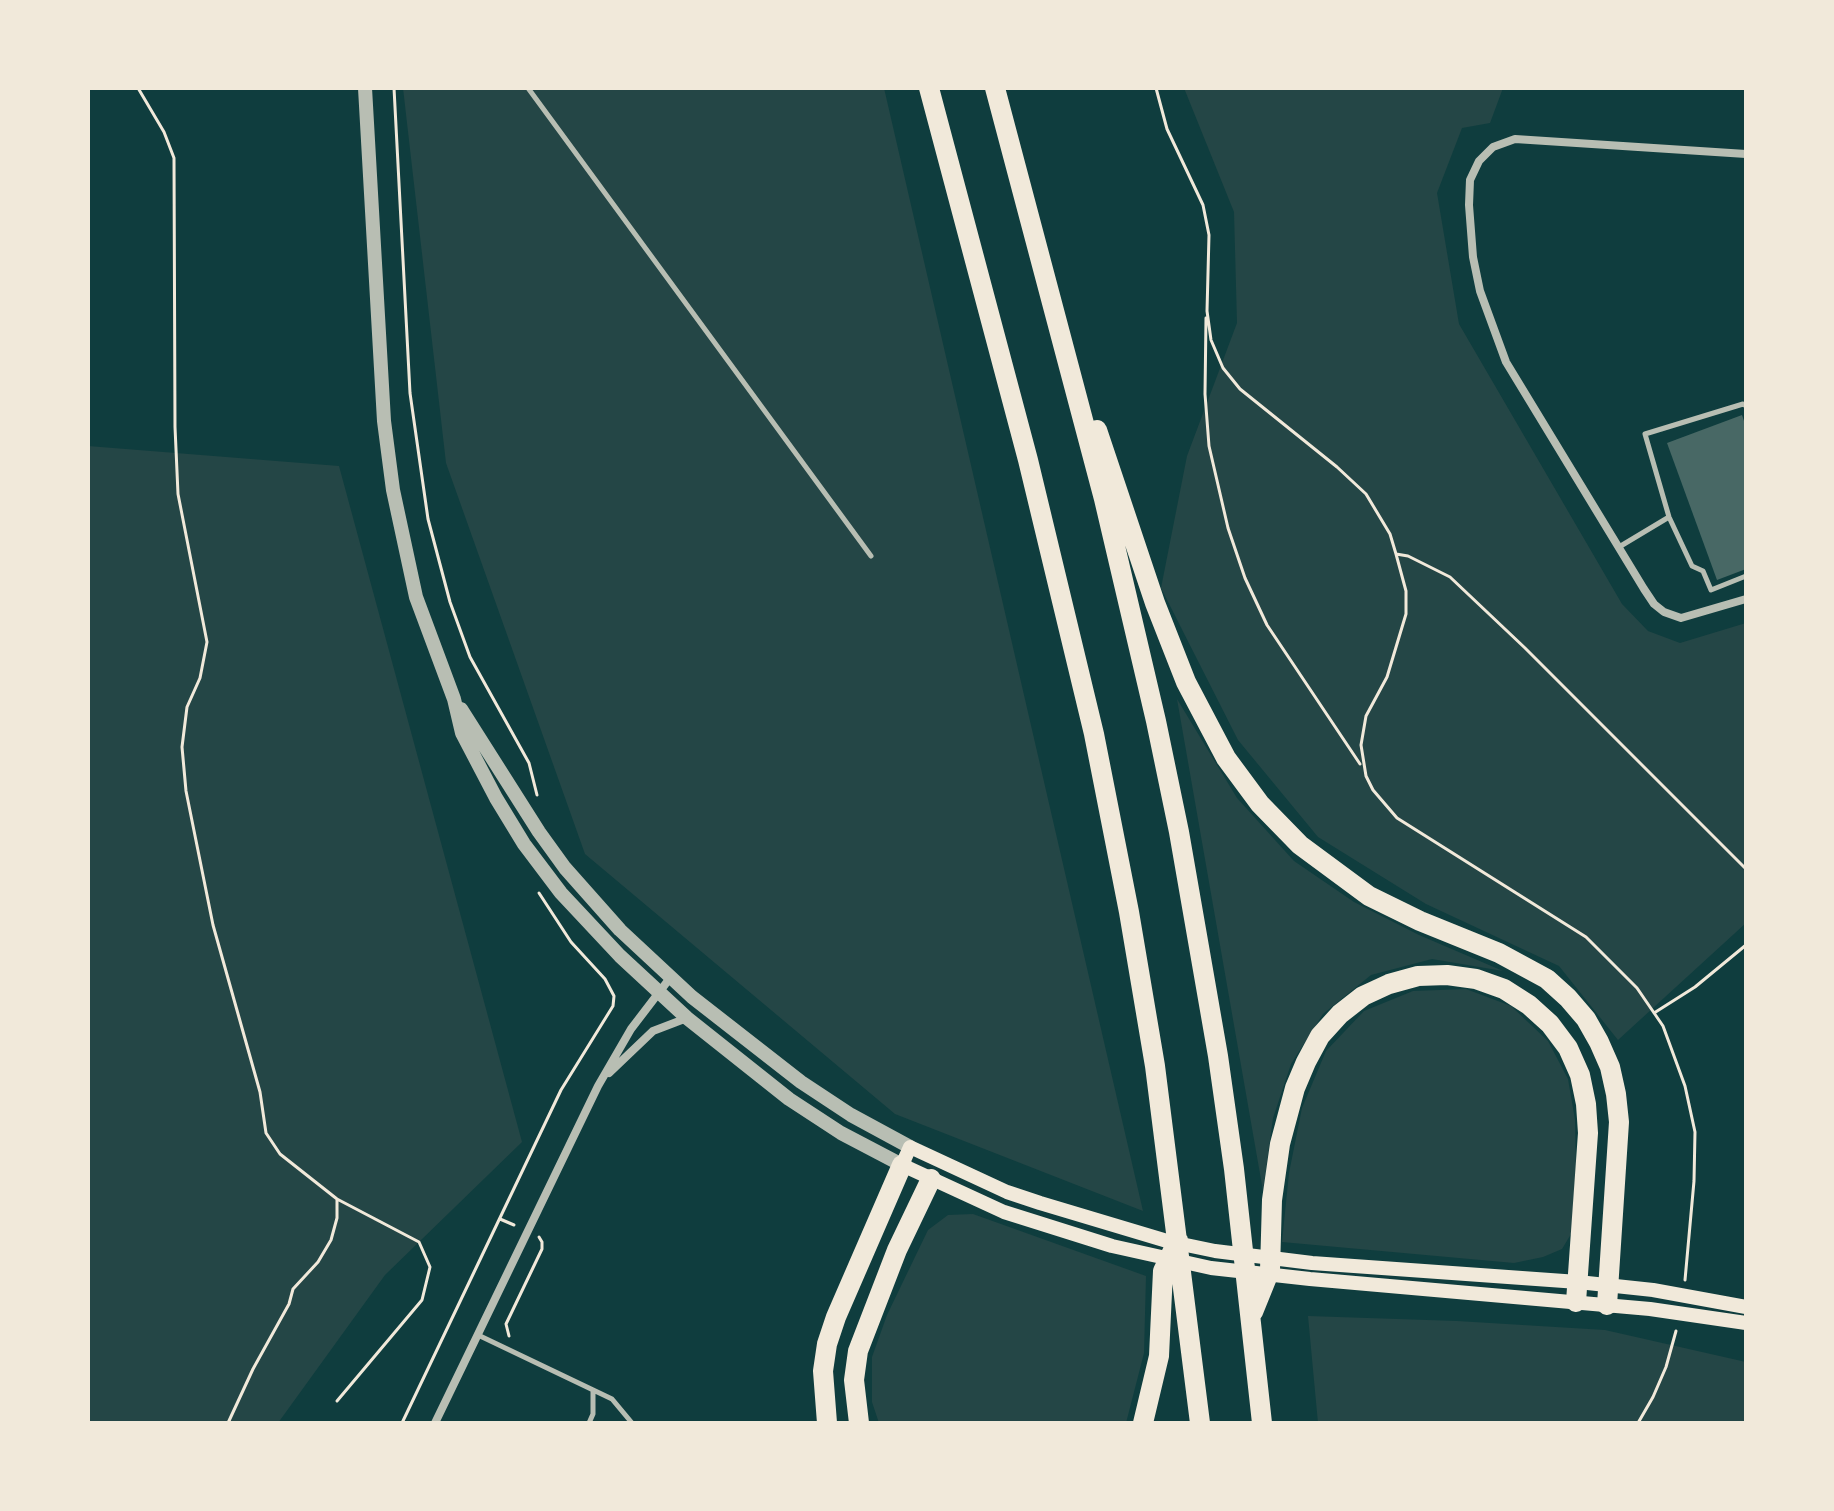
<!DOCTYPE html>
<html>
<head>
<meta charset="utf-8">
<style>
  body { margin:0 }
  #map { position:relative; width:1834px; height:1511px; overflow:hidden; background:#0f3d3e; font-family:"IBM Plex Serif",serif }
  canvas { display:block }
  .frame { position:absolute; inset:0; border:90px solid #f1e9da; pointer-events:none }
</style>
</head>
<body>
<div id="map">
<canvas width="1834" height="1511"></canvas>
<div class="frame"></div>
</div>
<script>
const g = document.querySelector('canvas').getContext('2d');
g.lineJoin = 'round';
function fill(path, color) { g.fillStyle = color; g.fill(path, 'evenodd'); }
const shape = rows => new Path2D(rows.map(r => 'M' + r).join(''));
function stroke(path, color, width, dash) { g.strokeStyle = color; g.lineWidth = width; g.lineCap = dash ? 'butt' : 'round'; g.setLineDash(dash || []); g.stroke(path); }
fill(shape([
  [403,88,884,88,1143,1211,895,1114,585,854,446,463],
  [1184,88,1503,88,1490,123,1462,128,1437,193,1459,324,1622,604,1648,631,1680,643,1746,623,1746,923,1618,1040,1559,966,1426,904,1318,837,1238,740,1161,588,1187,456,1237,323,1234,212],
  [88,446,339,466,522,1142,385,1275,278,1423,88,1423],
  [1177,699,1237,798,1294,861,1354,902,1419,935,1503,971,1432,959,1371,975,1323,1014,1291,1064,1273,1118,1263,1191],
  [1466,989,1511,1006,1548,1041,1568,1079,1575,1120,1576,1166,1571,1234,1562,1249,1543,1257,1514,1263,1282,1242,1289,1173,1302,1108,1326,1051,1364,1011,1413,991],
  [973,1214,1146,1276,1144,1353,1126,1423,879,1423,872,1402,872,1357,887,1315,928,1230,948,1215],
  [1308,1316,1457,1321,1605,1330,1746,1362,1746,1423,1318,1423]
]), '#244646');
fill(shape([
  [1742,415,1746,427,1746,569,1717,580,1667,443]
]), '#486865');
stroke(shape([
  [138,88,164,132,174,158,175,427,178,494,207,642,200,678,187,707,182,747,186,791,213,925,260,1092,266,1133,280,1154,337,1199,419,1242,430,1267,422,1300,337,1401],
  [394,88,410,393,428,519,450,602,470,657,529,763,537,795],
  [1156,88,1167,129,1203,205,1209,235,1207,311,1211,340,1223,368,1240,389,1337,467,1366,494,1390,534,1396,554,1406,591,1406,614,1387,677,1366,716,1361,745,1366,776,1373,790,1397,818,1586,937,1637,988,1663,1026,1685,1086,1695,1132,1694,1181,1685,1280],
  [1206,318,1205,394,1209,446,1228,528,1245,578,1267,625,1360,764],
  [1396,554,1408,556,1450,577,1525,648,1746,869],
  [1654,1013,1695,987,1746,945],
  [500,1219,514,1225],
  [509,1336,506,1324,542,1249,542,1242,539,1237],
  [228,1423,253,1369,289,1304,293,1289,318,1262,331,1240,337,1218,337,1200],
  [402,1423,561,1090,613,1006,614,996,605,979,571,942,539,893],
  [1638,1423,1653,1397,1666,1367,1676,1331]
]), '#f1e9da', 3);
stroke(shape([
  [528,88,871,556],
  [1746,406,1743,404,1645,434,1669,517,1692,566,1703,571,1711,590,1746,576],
  [1619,547,1669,517],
  [478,1335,612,1399,632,1423],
  [589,1423,593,1414,593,1390]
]), '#b8beb3', 5);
stroke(shape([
  [1746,154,1515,139,1493,147,1479,161,1470,180,1469,205,1473,257,1480,291,1506,362,1644,589,1654,604,1664,612,1681,618,1746,599],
  [609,1073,653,1031,687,1018],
  [435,1423,598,1086,631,1029,670,978]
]), '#b8beb3', 8);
stroke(shape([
  [365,88,384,421,393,490,416,597,454,699,462,733,496,798,524,844,561,893,620,956,687,1018,789,1099,841,1133,902,1165],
  [461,709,539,832,565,868,620,930,692,997,801,1082,851,1115,910,1147]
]), '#b8beb3', 14);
stroke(shape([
  [1746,1307,1653,1290,1578,1282,1312,1263,1215,1251,1167,1241,1040,1203,1007,1192,910,1147,902,1165,1004,1212,1112,1246,1211,1268,1310,1279,1650,1309,1746,1323]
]), '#f1e9da', 14);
stroke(shape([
  [929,88,1028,460,1094,734,1129,912,1155,1066,1200,1423],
  [995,88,1104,499,1156,721,1179,832,1218,1056,1234,1169,1262,1423],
  [1097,430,1155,603,1186,682,1226,758,1260,804,1300,845,1369,896,1420,921,1499,953,1547,979,1568,998,1586,1019,1599,1042,1610,1067,1616,1094,1619,1122,1607,1305],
  [1253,1312,1270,1270,1272,1200,1280,1144,1295,1088,1306,1062,1320,1036,1340,1014,1363,996,1389,984,1418,976,1447,975,1476,979,1504,989,1529,1005,1550,1024,1568,1048,1580,1075,1586,1104,1588,1133,1576,1302],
  [827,1423,823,1371,827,1344,836,1317,902,1165],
  [859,1423,854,1380,858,1351,897,1250,931,1179],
  [1143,1423,1159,1356,1163,1271,1178,1240]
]), '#f1e9da', 20);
</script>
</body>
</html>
